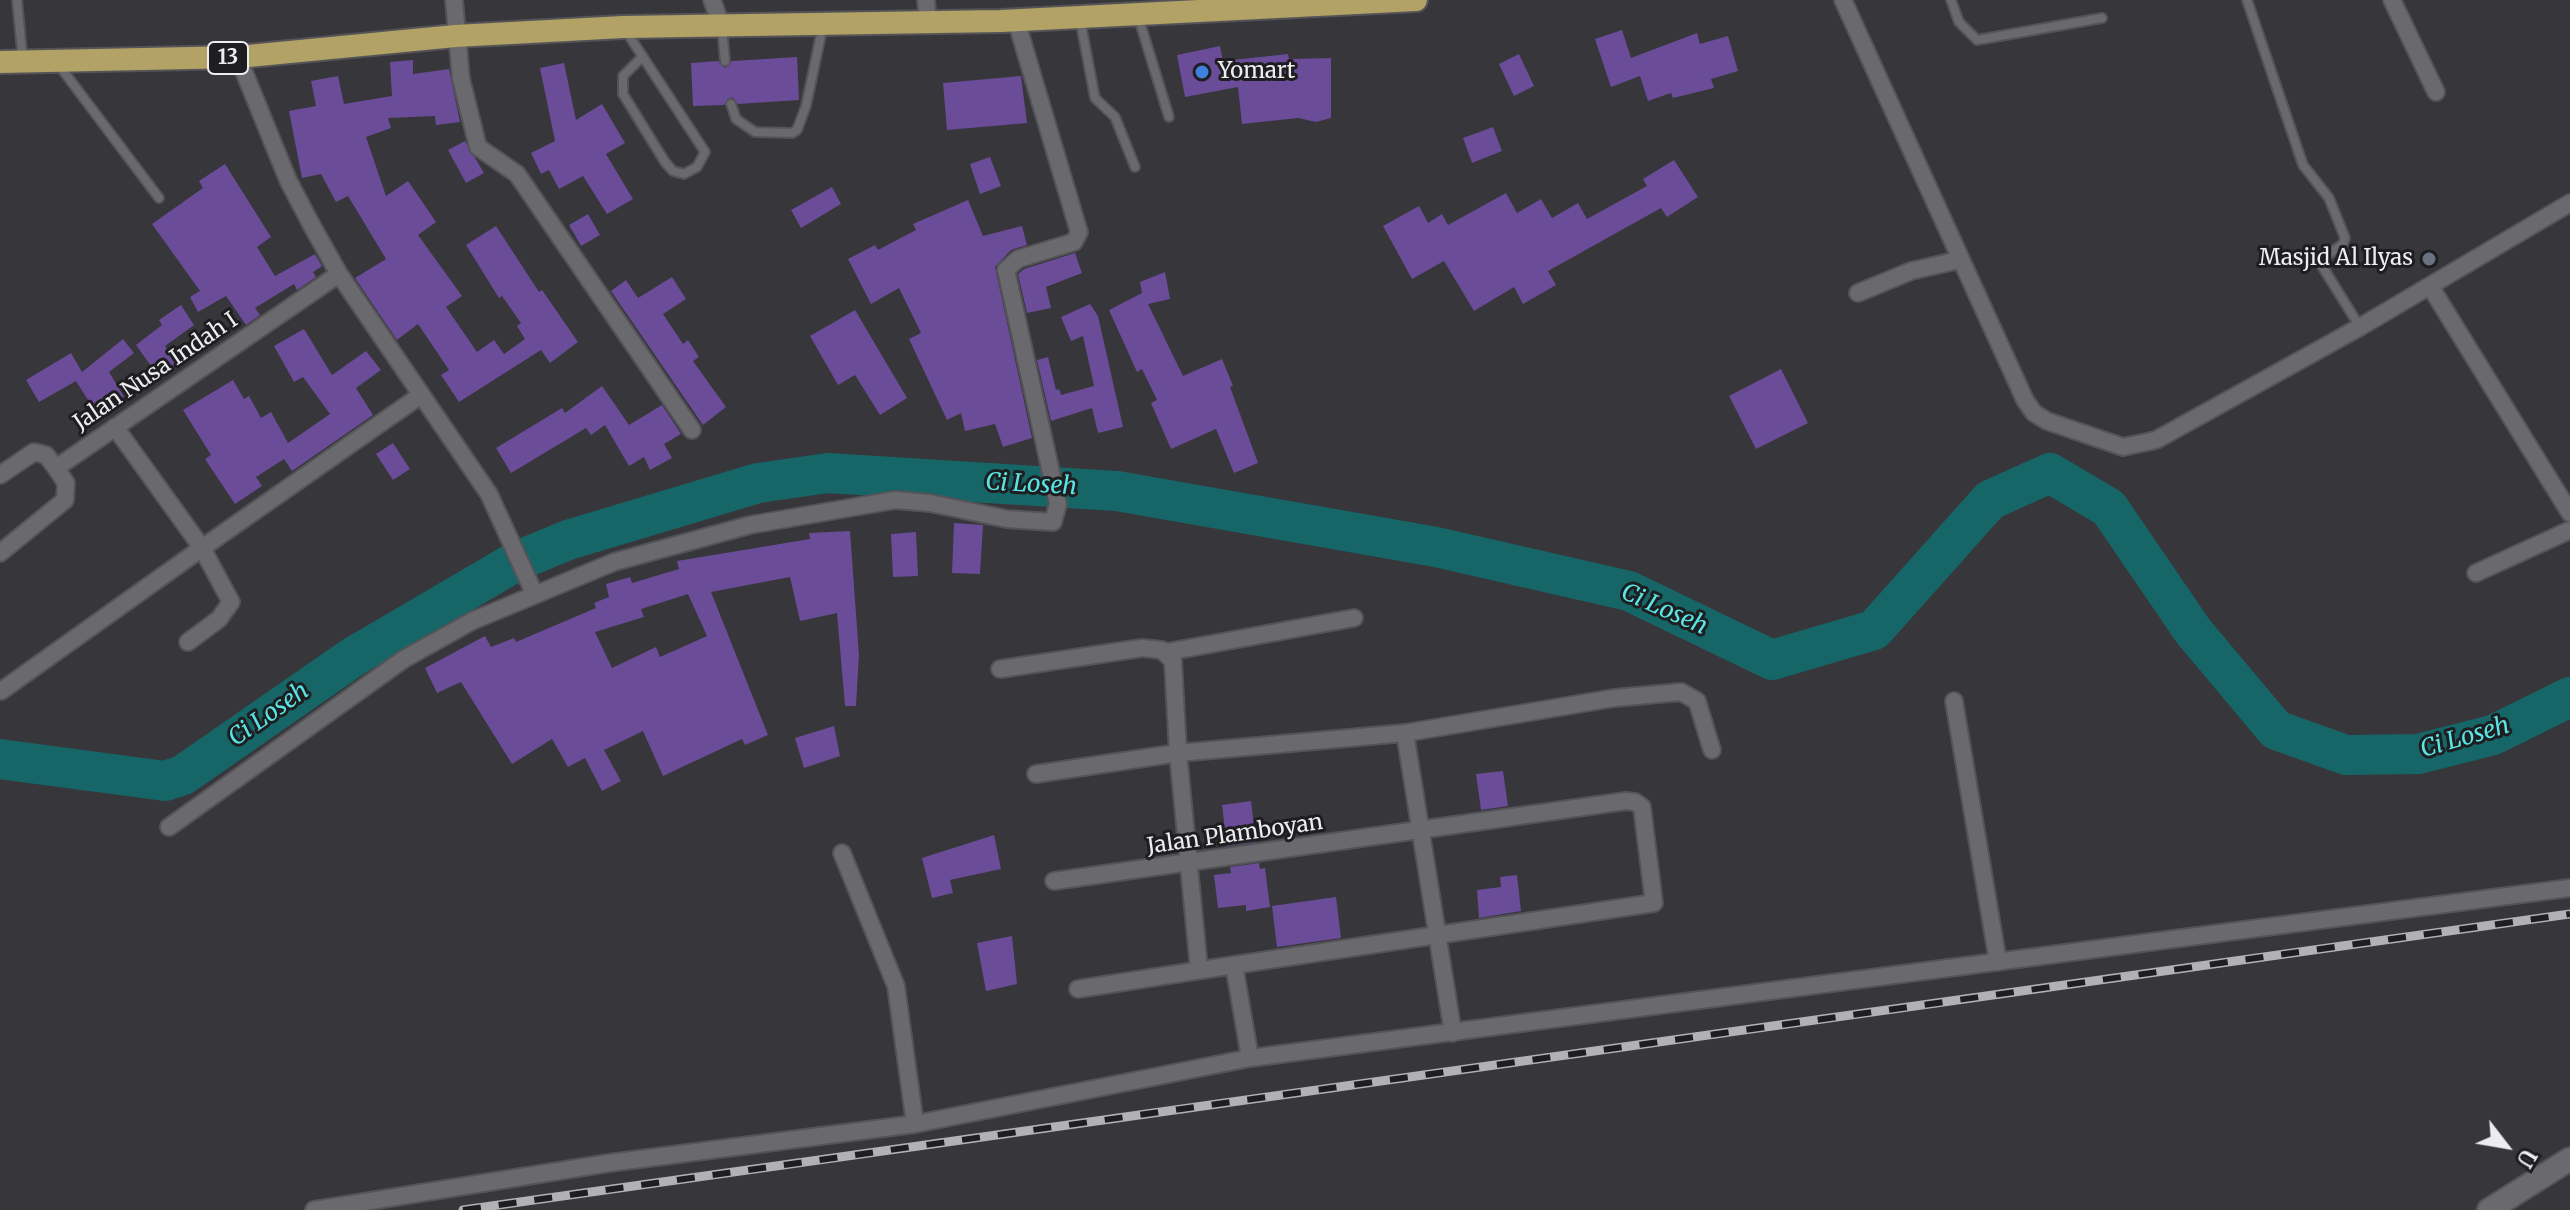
<!DOCTYPE html>
<html>
<head>
<meta charset="utf-8">
<style>
  body { margin:0 }
  #map { position:relative; width:2570px; height:1210px; overflow:hidden; background:#37363b; font-family:Merriweather,serif }
  canvas { display:block }
  .north { position:absolute; left:2466px; top:1106px; width:80px; height:80px; -webkit-text-stroke:6px #1e1e20; paint-order:stroke; rotate:121deg; font-size:22px; font-weight:700; line-height:32px; text-align:center; color:#ededf0 }
  .north::after { content:''; display:block; margin:auto; width:28px; height:36px; background:#ededf0; clip-path:polygon(50% 0,100% 100%,50% 72%,0 100%) }
</style>
</head>
<body>
<div id="map">
<canvas width="2570" height="1210"></canvas>
<div class="north">U</div>
</div>
<script>
const g = document.querySelector('canvas').getContext('2d');
g.lineJoin = 'round';
const shape = rows => new Path2D(rows.map(r => 'M' + r).join(''));
function stroke(path, color, width, dash) { g.strokeStyle = color; g.lineWidth = width; g.lineCap = dash ? 'butt' : 'round'; g.setLineDash(dash || []); g.stroke(path); }
function fill(path, color) { g.fillStyle = color; g.fill(path, 'evenodd'); }
function label(font, color, halo, rows, align = 'center') {
  g.font = font + ' Merriweather,serif'; g.lineWidth = 6; g.setLineDash([]); g.textBaseline = 'middle'; g.strokeStyle = halo; g.fillStyle = color; for (const [text, x, y, turn = 0] of rows) {
    g.save(); g.translate(x, y); g.rotate((+turn || 0) * Math.PI / 180); g.textAlign = isNaN(turn) ? turn : align; if (halo) g.strokeText(text, 0, 0); g.fillText(text, 0, 0); g.restore();
  }
}
stroke(shape([
  [522,559,568,540,758,483,828,473,1117,491,1436,547,1629,591,1772,660,1874,630,1990,500,2050,473,2109,508,2193,631,2276,730,2346,755,2418,754,2493,735,2570,697],
  [0,759,165,781,183,775,353,657,515,562]
]), '#176667', 40);
fill(shape([
  [1622,30,1631,58,1697,33,1700,44,1728,36,1738,71,1711,79,1714,88,1673,98,1671,93,1648,101,1640,76,1611,87,1595,39],
  [1220,46,1223,61,1288,54,1289,59,1331,58,1331,118,1316,122,1298,118,1242,124,1238,87,1185,97,1177,55],
  [1519,54,1534,86,1514,96,1499,64],
  [797,57,799,100,738,104,732,97,724,105,693,106,691,63,718,61,725,68,732,61],
  [413,60,413,74,449,69,460,122,436,125,435,116,388,118,391,128,366,137,386,196,408,181,436,222,418,235,462,296,446,307,477,352,494,340,504,354,525,339,517,326,521,323,502,296,499,298,466,245,496,226,539,292,542,290,578,342,550,363,541,350,459,402,441,375,449,370,418,324,397,340,355,278,386,259,348,196,336,202,321,174,302,178,289,111,316,106,311,81,338,76,344,104,392,96,390,62],
  [564,63,576,120,602,104,625,143,606,154,633,199,607,214,583,176,559,189,549,170,541,174,531,153,555,141,540,68],
  [1021,76,1027,123,947,130,943,83],
  [1493,127,1502,151,1472,163,1463,138],
  [465,141,484,173,466,183,448,150],
  [990,157,1001,186,980,194,970,164],
  [1674,160,1698,197,1667,217,1661,208,1548,271,1556,285,1523,304,1514,287,1474,311,1444,261,1412,279,1383,226,1419,206,1428,223,1442,214,1448,225,1506,193,1517,213,1541,199,1552,218,1578,203,1587,219,1647,186,1643,179],
  [225,164,271,237,257,247,275,276,315,254,322,266,313,272,316,277,297,290,294,284,255,308,260,315,246,325,226,296,198,312,190,297,200,291,152,224,203,188,199,181],
  [832,187,841,204,801,228,791,210],
  [968,200,983,236,1022,226,1027,245,1011,250,995,267,1032,438,1003,447,995,424,965,431,961,413,947,420,909,339,921,333,899,288,871,304,848,259,875,245,878,250,916,230,913,224],
  [588,214,600,235,581,246,569,225],
  [1075,253,1082,273,1046,287,1051,308,1027,313,1018,274,1024,269],
  [1165,272,1170,299,1148,304,1183,376,1222,359,1233,386,1230,387,1258,463,1234,473,1216,429,1171,449,1151,403,1157,400,1142,369,1137,372,1109,310,1142,293,1140,282],
  [672,277,686,299,663,314,683,344,688,340,699,357,693,361,726,407,703,425,611,291,626,280,638,298],
  [1090,304,1098,316,1123,427,1098,433,1092,408,1051,421,1037,360,1048,357,1056,390,1059,389,1061,395,1094,386,1083,336,1071,341,1061,317],
  [181,305,194,325,165,346,177,364,159,377,136,345,162,325,159,320],
  [855,310,907,398,880,415,855,375,838,385,810,336],
  [304,329,332,375,366,351,381,370,356,388,373,415,292,471,284,459,256,477,262,486,235,504,205,459,211,455,183,410,233,380,244,399,249,396,261,418,271,412,288,443,330,414,303,377,294,382,274,346],
  [123,339,134,353,109,372,124,397,97,414,76,381,39,402,26,380,71,353,82,372],
  [1781,369,1808,423,1756,449,1729,396],
  [602,386,629,425,662,405,681,434,664,444,672,458,650,470,644,457,629,466,605,425,591,435,586,428,511,473,496,448,562,408,565,413],
  [393,443,410,469,393,480,376,454],
  [954,523,983,525,980,574,952,573],
  [850,531,859,655,856,706,845,706,837,613,800,621,790,577,711,592,768,735,745,745,742,739,663,776,643,731,604,750,621,781,602,791,585,758,568,767,552,739,512,764,461,682,437,693,425,668,485,636,491,647,514,638,516,642,596,608,594,603,609,597,606,584,630,577,632,583,679,569,677,561,810,539,809,533],
  [688,594,707,636,660,657,656,647,612,668,595,632,644,617,641,609],
  [916,532,918,576,893,577,891,534],
  [834,726,840,756,804,768,795,738],
  [1503,771,1508,806,1481,810,1476,774],
  [1251,801,1256,842,1227,846,1222,805],
  [994,835,1001,869,950,880,953,893,932,898,922,858],
  [1259,863,1260,869,1265,868,1270,907,1246,911,1246,905,1218,908,1214,875,1231,873,1230,867],
  [1517,875,1521,911,1479,918,1477,890,1501,887,1500,877],
  [1336,897,1341,938,1277,947,1272,906],
  [1012,936,1017,984,986,991,977,943]
]), '#6a4c98');
const service = shape([
  [17,0,23,62],
  [1951,0,1959,22,1977,40,2102,18],
  [2247,0,2303,165,2329,198,2345,238,2343,244,2322,259,2322,266,2360,327],
  [1138,16,1169,117],
  [1080,19,1095,98,1115,117,1135,167],
  [722,27,725,61],
  [626,31,705,152,697,167,684,174,673,171,665,162,623,94,623,76,642,57],
  [58,64,159,198],
  [731,104,736,119,755,132,792,133,797,130,806,106,823,25]
]);
const minor = shape([
  [454,0,461,79,478,147,517,174,692,430],
  [712,0,722,27],
  [926,0,928,23],
  [1843,0,2025,400,2034,413,2047,421,2123,447,2156,440,2360,327,2570,203],
  [2392,0,2436,92],
  [238,57,288,180,311,224,339,274,489,494,535,595],
  [2430,286,2570,513],
  [1858,293,1911,271,1959,260],
  [0,475,34,452,46,455,56,468,339,274],
  [0,553,65,500,66,483,56,468],
  [2476,573,2570,530],
  [188,642,219,619,231,602,202,548,421,395],
  [1167,652,1354,618],
  [1000,669,1142,648,1162,650,1173,661,1178,753,1405,733,1614,698,1681,692,1697,701,1712,750],
  [1,691,202,548,115,427],
  [1954,701,1998,962],
  [1405,733,1453,1033],
  [1036,774,1178,753,1199,969],
  [169,827,404,659,472,621,614,562,750,525,895,500,930,503,1007,519,1053,522,1058,504,1006,270,1018,259,1074,242,1079,232,1016,20],
  [842,853,896,986,915,1124,1250,1058,2570,888],
  [1054,881,1626,801,1635,802,1642,807,1654,903,1234,965],
  [1078,989,1234,965,1250,1058],
  [314,1210,609,1163,915,1124]
]);
const tertiary = shape([
  [2489,1210,2570,1159]
]);
const trunk = shape([
  [0,62,238,57,455,36,623,27,1001,21,1416,0]
]);
stroke(service, '#545458', 12);
stroke(minor, '#545458', 20);
stroke(tertiary, '#545458', 26);
stroke(trunk, '#545458', 26);
stroke(service, '#69696e', 8);
stroke(minor, '#69696e', 16);
stroke(tertiary, '#69696e', 22);
stroke(trunk, '#b2a265', 22);
const rail = shape([
  [463,1210,2570,914]
]);
stroke(rail, '#b2b1b5', 9);
stroke(rail, '#1e1e20', 6, [18]);
for (const [x, y, r, color] of [
  [1202,72,8,"#3f7fe0"],
  [2429,259,8,"#6b7280"]
]) { const dot = new Path2D(); dot.arc(x, y, r, 0, 2 * Math.PI); g.fillStyle = color; g.fill(dot); stroke(dot, '#1e1e20', 3); }
for (const [x, y, w] of [
  [228,58,40]
]) { const box = new Path2D(); box.roundRect(x - w / 2, y - 16, w, 32, 6); g.fillStyle = '#1e1e20'; g.fill(box); stroke(box, '#ededf0', 2); }
label('bold 20px', '#ededf0', null, [
  ["13",228,58]
]);
label('22px', '#ededf0', '#1e1e20', [
  ["Yomart",1218,72],
  ["Masjid Al Ilyas",2413,259,"right"]
], 'left');
label('22px', '#ededf0', '#1e1e20', [
  ["Jalan Nusa Indah I",156,372,-34],
  ["Jalan Plamboyan",1235,835,-8]
]);
label('italic 24px', '#57e5e6', '#1e1e20', [
  ["Ci Loseh",1031,485,3],
  ["Ci Loseh",1664,610,24],
  ["Ci Loseh",269,715,-35],
  ["Ci Loseh",2465,738,-16]
]);
</script>
</body>
</html>
